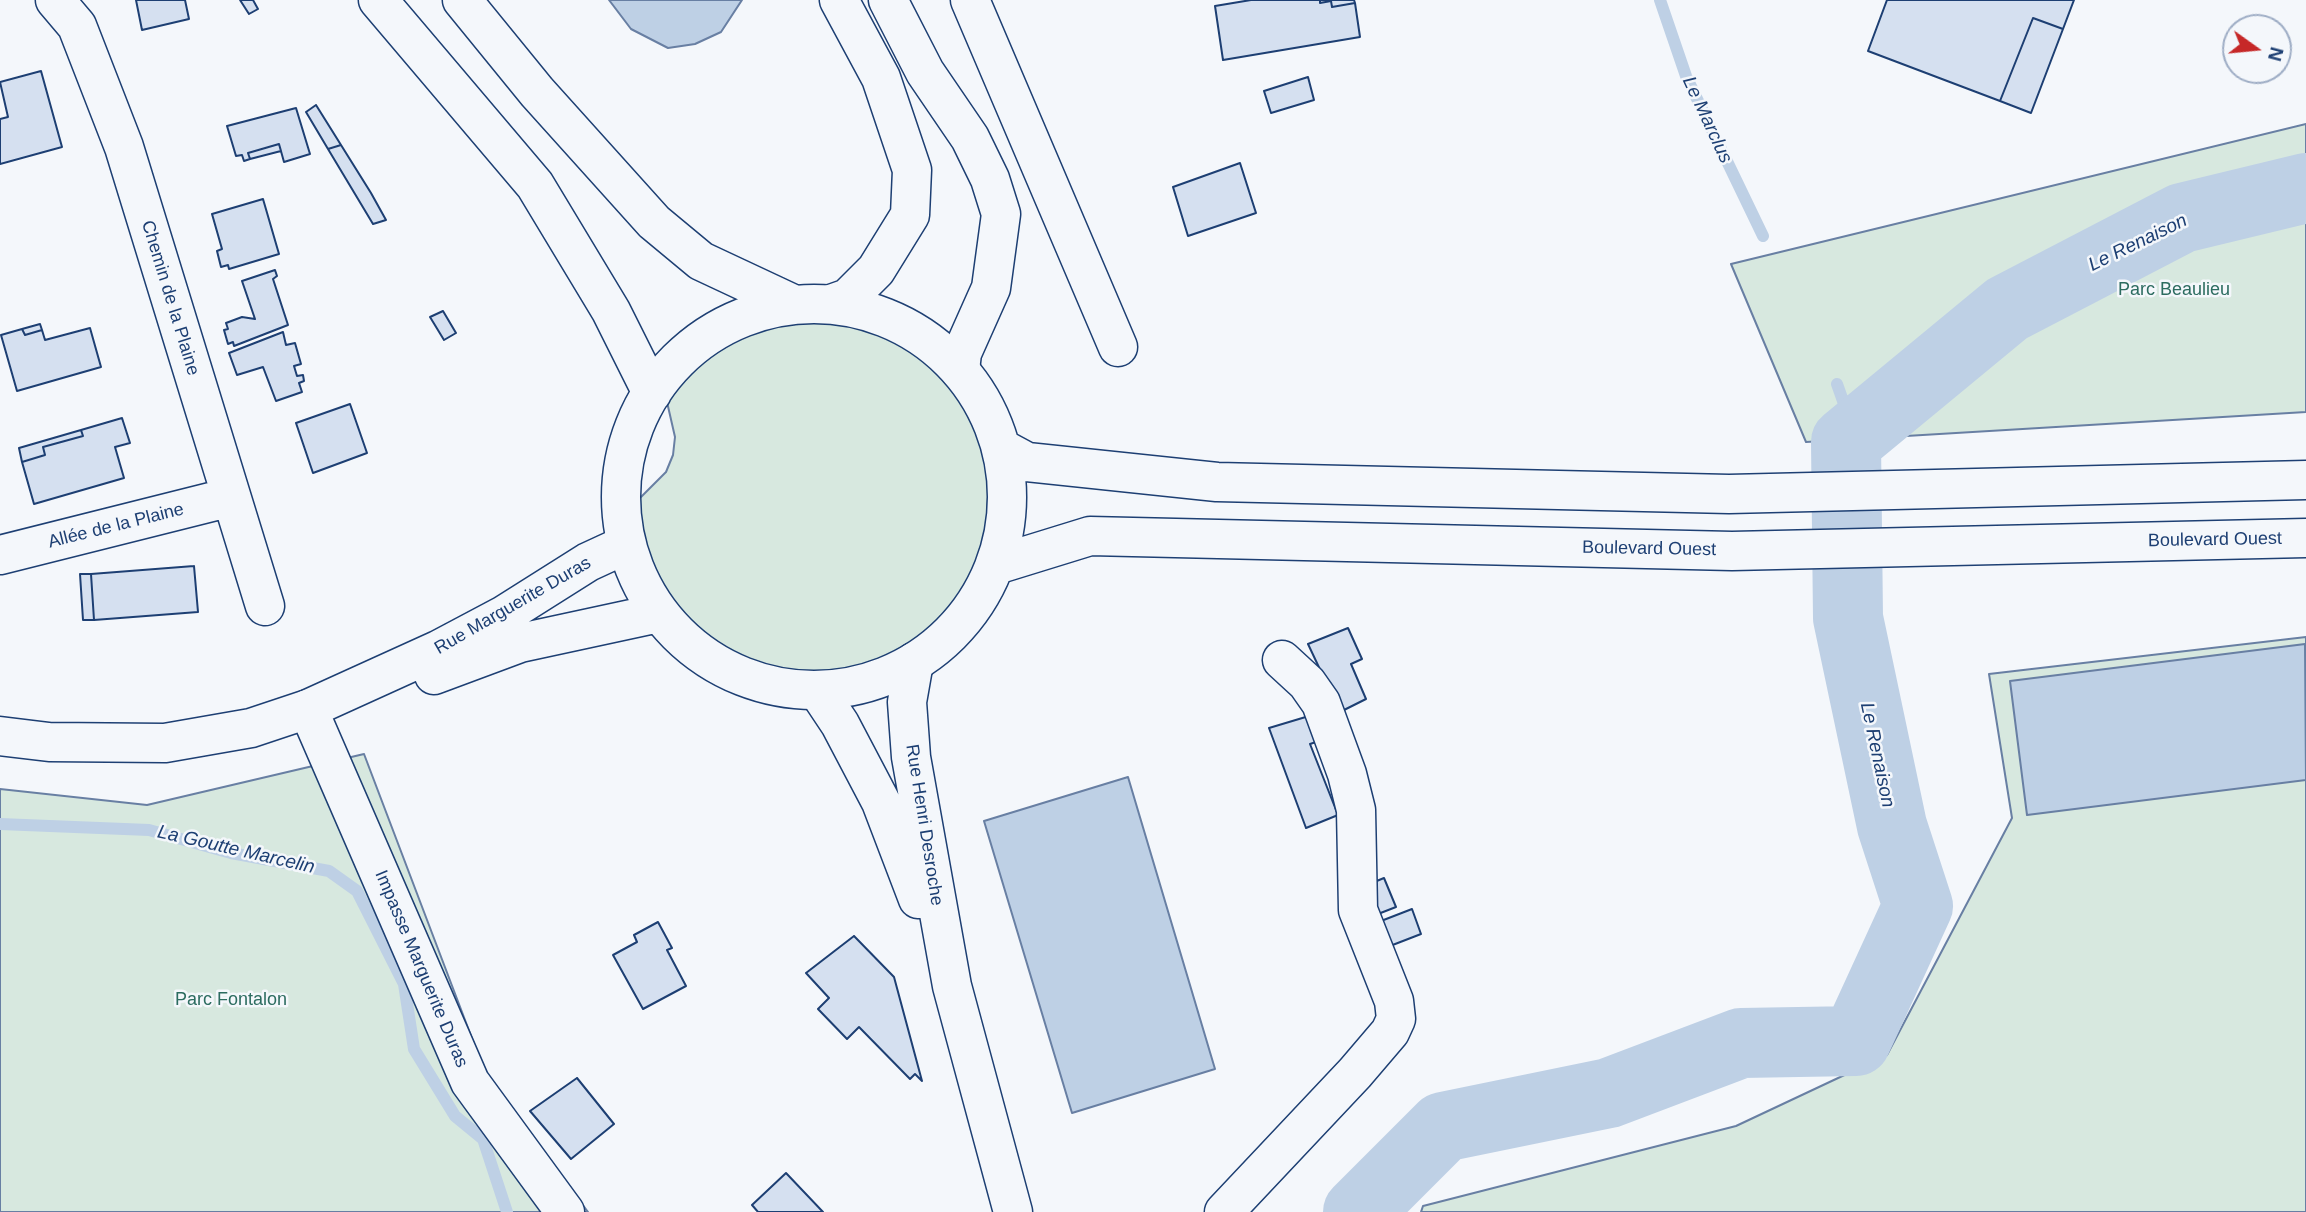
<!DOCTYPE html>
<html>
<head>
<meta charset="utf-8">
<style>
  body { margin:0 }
  #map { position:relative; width:2306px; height:1212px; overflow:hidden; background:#f4f7fb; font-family:Helvetica,sans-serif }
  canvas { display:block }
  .north { position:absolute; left:2222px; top:14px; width:70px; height:70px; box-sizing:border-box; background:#f4f7fb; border:2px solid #9eadc5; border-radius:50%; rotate:105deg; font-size:19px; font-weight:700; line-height:28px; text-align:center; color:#1d3f73 }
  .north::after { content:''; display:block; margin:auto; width:24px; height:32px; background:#c62828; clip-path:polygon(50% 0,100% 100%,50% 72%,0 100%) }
</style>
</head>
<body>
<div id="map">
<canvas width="2306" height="1212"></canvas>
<div class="north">N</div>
</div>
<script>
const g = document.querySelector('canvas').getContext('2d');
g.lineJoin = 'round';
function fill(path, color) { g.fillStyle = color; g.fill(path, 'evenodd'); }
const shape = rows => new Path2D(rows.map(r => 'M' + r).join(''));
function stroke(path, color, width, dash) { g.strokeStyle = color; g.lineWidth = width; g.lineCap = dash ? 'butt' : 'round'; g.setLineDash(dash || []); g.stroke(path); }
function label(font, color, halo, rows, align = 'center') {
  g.font = font + ' Helvetica,sans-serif'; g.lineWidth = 5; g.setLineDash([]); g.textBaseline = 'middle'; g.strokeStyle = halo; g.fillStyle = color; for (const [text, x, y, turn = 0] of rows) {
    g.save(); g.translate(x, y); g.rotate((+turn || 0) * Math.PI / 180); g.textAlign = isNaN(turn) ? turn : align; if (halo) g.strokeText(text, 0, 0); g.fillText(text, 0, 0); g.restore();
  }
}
const green = shape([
  [2306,124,2306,412,1806,442,1731,264,2306,124],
  [796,322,829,322,863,328,894,340,922,358,947,382,963,403,976,427,989,479,986,533,979,558,961,593,936,623,905,648,863,666,840,671,818,673,776,669,736,655,701,632,673,602,660,583,644,540,638,500,666,472,673,455,675,437,667,402,686,377,709,356,736,340,765,328,796,322],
  [2306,637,2306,1212,1421,1212,1423,1206,1736,1126,1887,1055,2012,818,1989,674,2306,637],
  [364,754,484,1070,588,1212,0,1212,0,789,147,805,364,754]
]);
fill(green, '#d7e8df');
stroke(green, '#687fa3', 2);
const water = shape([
  [609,0,742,0,721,32,695,44,668,48,631,29,609,0],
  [2305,644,2306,780,2027,815,2010,681,2305,644],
  [1128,777,1215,1069,1072,1113,984,821,1128,777]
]);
fill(water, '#bed0e5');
stroke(water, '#687fa3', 2);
stroke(shape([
  [1660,0,1686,76,1763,236],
  [1837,384,1843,401,1889,407],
  [0,824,149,830,231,853,329,871,357,891,404,984,414,1049,455,1116,483,1139,507,1212]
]), '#bed0e5', 12);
stroke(shape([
  [1358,1212,1443,1127,1609,1093,1741,1043,1856,1041,1918,906,1892,826,1848,618,1846,442,2007,309,2182,218,2306,188]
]), '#bed0e5', 70);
const building = shape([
  [136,0,185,0,189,19,142,30,136,0],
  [240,0,253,0,258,9,249,14,240,0],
  [1251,0,1320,0,1320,3,1331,1,1332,7,1355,3,1360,37,1223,60,1215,6,1251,0],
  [1320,0,1354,0,1355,3,1332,7,1331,1,1320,3,1320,0],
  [1887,0,2074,0,2063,29,2033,18,2000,101,1868,51,1887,0],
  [2033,18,2063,29,2031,113,2000,101,2033,18],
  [41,71,62,147,0,164,0,119,8,117,0,82,41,71],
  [1308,77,1314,100,1271,113,1264,91,1308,77],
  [316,105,341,145,328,149,306,112,316,105],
  [296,108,310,154,284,162,279,144,248,153,250,159,244,161,242,155,236,156,227,126,296,108],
  [279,144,281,151,250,159,248,153,279,144],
  [341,145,371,193,386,220,373,224,328,149,341,145],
  [1240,163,1256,213,1188,236,1173,187,1240,163],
  [263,199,279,254,229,269,228,265,221,267,217,251,222,249,212,214,263,199],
  [275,270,277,276,273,279,288,325,234,346,233,342,228,344,224,330,228,329,226,323,242,317,255,319,242,281,275,270],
  [443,311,456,333,444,340,430,317,443,311],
  [40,324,42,330,25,335,22,329,40,324],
  [90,328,101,367,17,391,1,335,22,329,25,335,42,330,45,340,90,328],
  [283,332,286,345,295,343,301,364,294,366,297,376,303,375,304,381,299,383,302,392,276,401,263,367,237,375,229,353,283,332],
  [350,404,367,453,313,473,296,423,350,404],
  [122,418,130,443,115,447,124,478,34,504,22,462,45,455,43,447,83,436,81,430,122,418],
  [81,430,83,436,43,447,45,455,22,462,19,448,81,430],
  [194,566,198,612,94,620,91,574,194,566],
  [80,574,91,574,94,620,83,620,80,574],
  [1348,628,1362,659,1351,664,1366,699,1340,712,1308,644,1348,628],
  [1309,716,1319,741,1310,744,1338,815,1306,828,1269,728,1309,716],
  [1384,878,1396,907,1378,914,1367,885,1384,878],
  [1412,909,1421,934,1390,946,1381,921,1412,909],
  [658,922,672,948,667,950,686,986,643,1009,613,955,637,942,634,935,658,922],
  [854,936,894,977,922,1081,915,1074,910,1079,859,1027,847,1039,818,1009,829,998,806,973,854,936],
  [577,1078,614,1124,571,1159,530,1111,577,1078],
  [786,1173,823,1212,758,1212,752,1205,786,1173]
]);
fill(building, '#d5e0f0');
stroke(building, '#1d3f73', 2);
const minor = shape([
  [55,0,77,26,124,147,265,606],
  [888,0,925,72,970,138,990,179,1001,214,991,288,962,353,960,370],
  [970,0,1118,347],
  [831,304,848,298,876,270,910,215,912,170,881,78,839,0],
  [0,555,231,497],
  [914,662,907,702,911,757,952,986,1013,1212],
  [818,691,840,724,881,802,918,899],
  [308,709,470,1082,565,1212],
  [1224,1212,1355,1073,1390,1032,1396,1019,1394,1001,1358,910,1356,810,1347,774,1321,703,1307,683,1282,660]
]);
const major = shape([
  [378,0,535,185,611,311,652,393],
  [462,0,537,92,654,222,701,261,795,305],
  '621 497a193 193 0 1 1 386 0a193 193 0 1 1-386 0Z',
  [1001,448,1027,462,1217,482,1729,494,2306,480],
  [996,565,1090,536,1732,551,2306,538],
  [434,675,520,643,659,613],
  [0,736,49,742,165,743,251,728,308,709,438,650,504,615,588,562,627,544]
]);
stroke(minor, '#1d3f73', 41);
stroke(major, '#1d3f73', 41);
stroke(minor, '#f4f7fb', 38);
stroke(major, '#f4f7fb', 38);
label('18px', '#2c6c60', '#f4f7fb', [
  ["Parc Beaulieu",2174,290],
  ["Parc Fontalon",231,1000]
]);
label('18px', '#1d3f73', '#f4f7fb', [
  ["Chemin de la Plaine",170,298,73],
  ["Allée de la Plaine",116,526,-14],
  ["Boulevard Ouest",2215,540,-1],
  ["Boulevard Ouest",1649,549,1],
  ["Rue Marguerite Duras",513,606,-30],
  ["Rue Henri Desroche",924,825,81],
  ["Impasse Marguerite Duras",421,969,67]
]);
label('italic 19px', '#1d3f73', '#f4f7fb', [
  ["Le Marclus",1707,120,65],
  ["Le Renaison",2138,243,-26],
  ["Le Renaison",1877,755,78],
  ["La Goutte Marcelin",236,850,13]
]);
</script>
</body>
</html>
